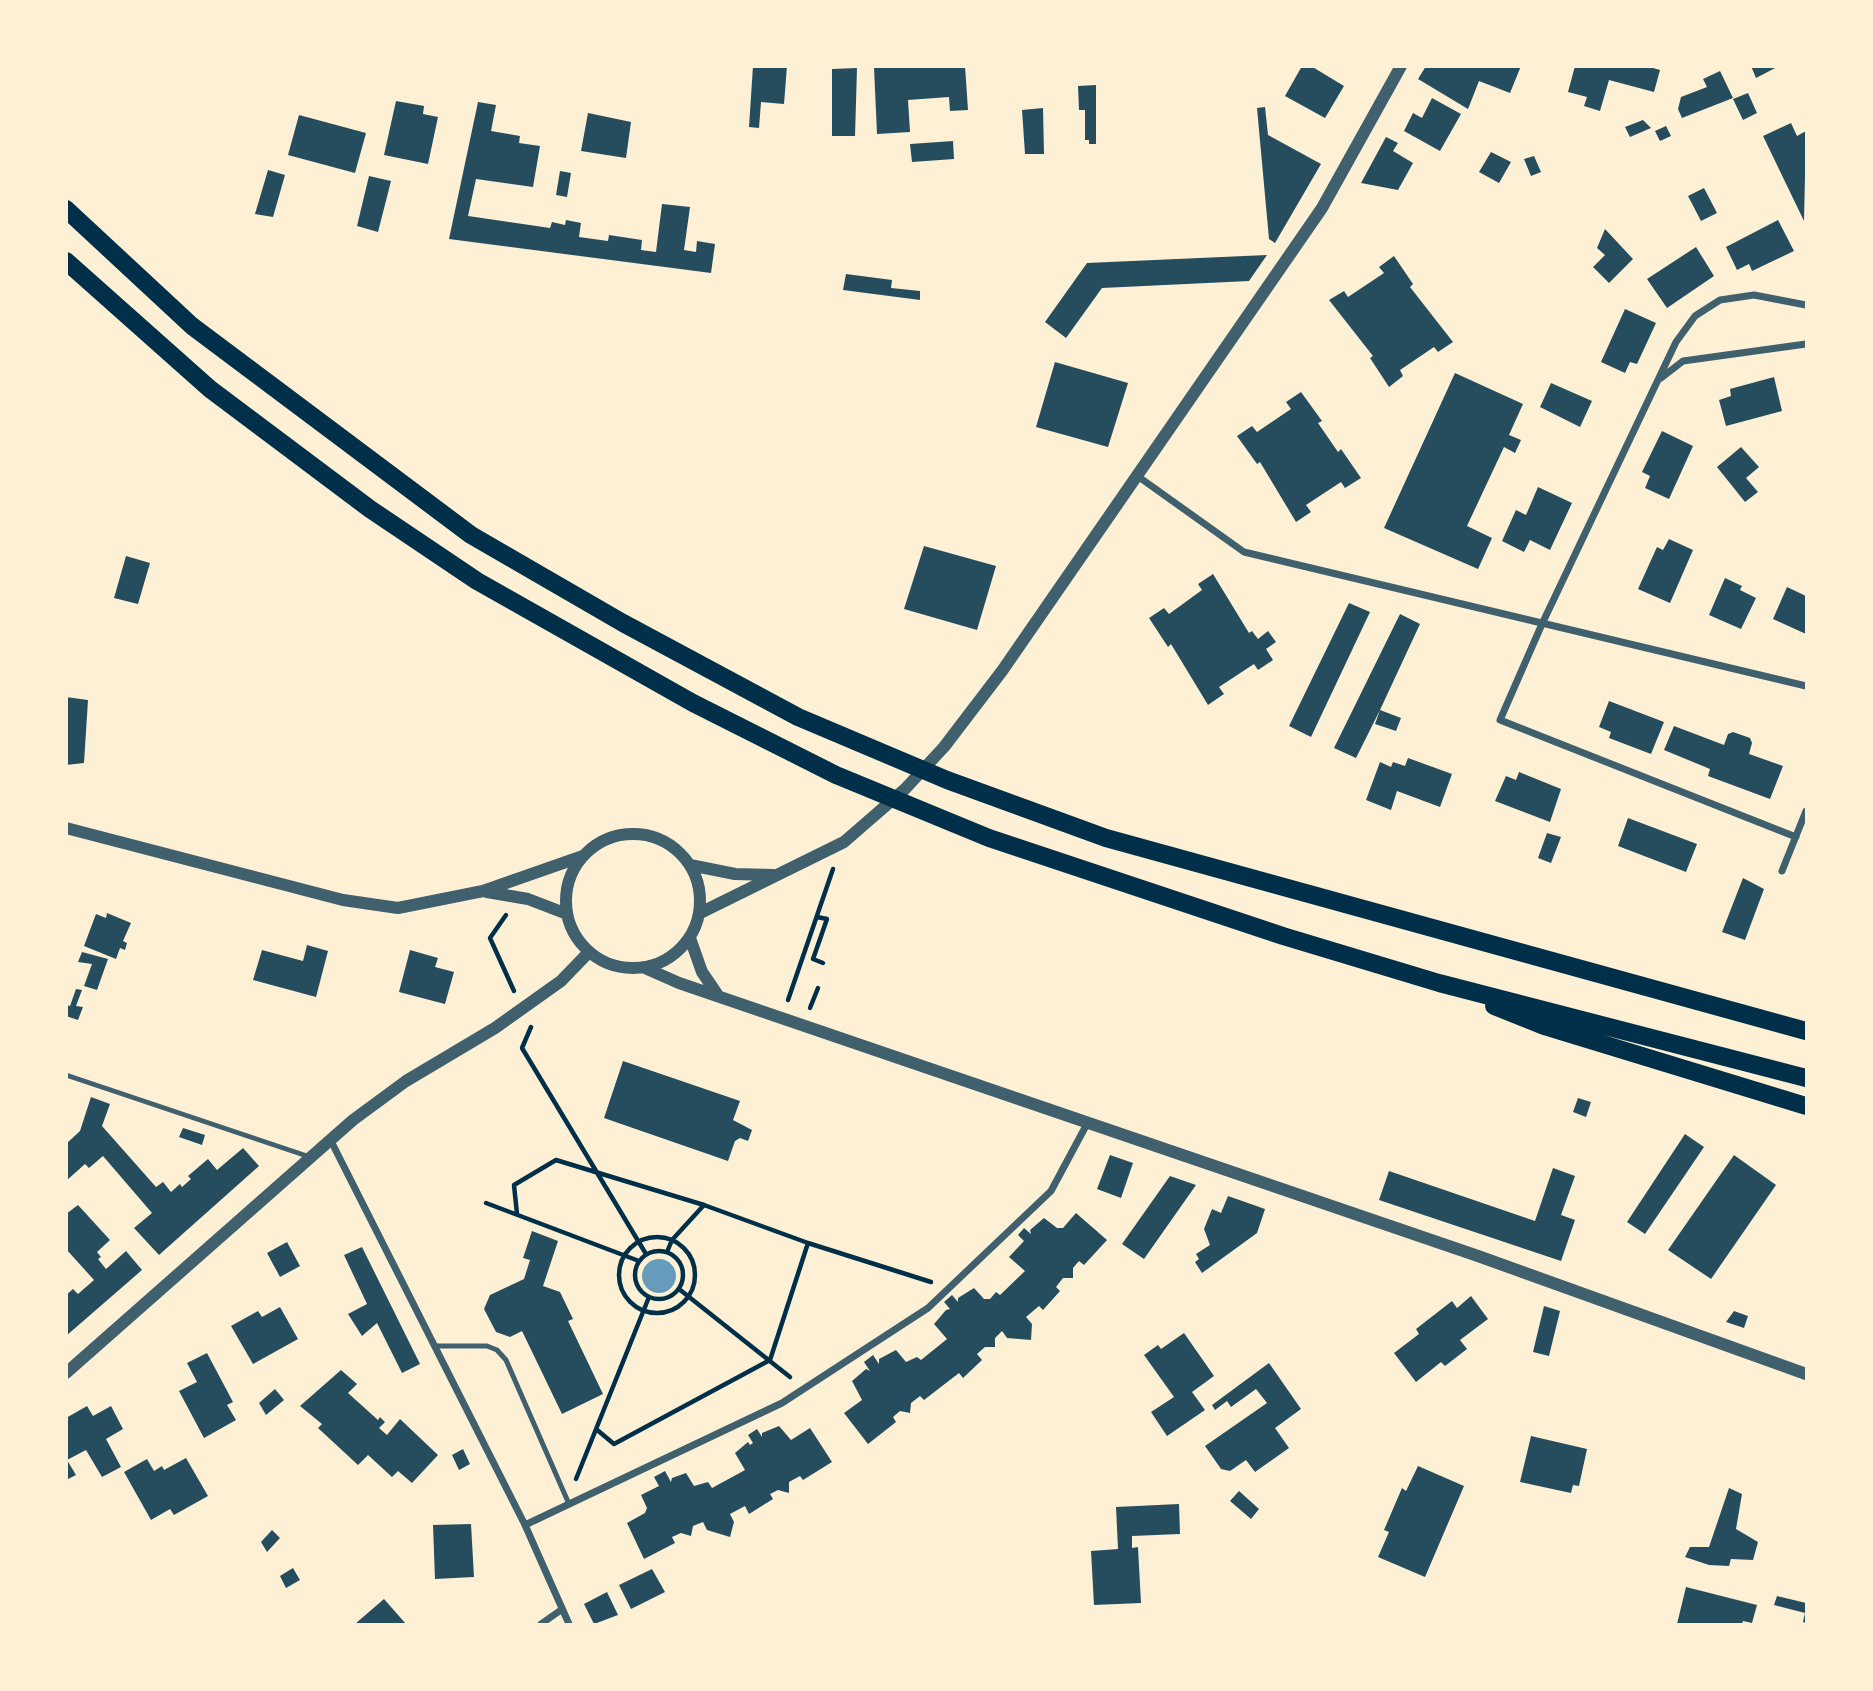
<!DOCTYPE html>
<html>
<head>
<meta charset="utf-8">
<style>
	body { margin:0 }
	#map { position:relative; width:1873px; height:1691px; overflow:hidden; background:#fdf0d5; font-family:Karla,sans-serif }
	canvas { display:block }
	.frame { position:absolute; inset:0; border:68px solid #fdf0d5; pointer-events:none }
</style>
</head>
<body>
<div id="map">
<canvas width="1873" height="1691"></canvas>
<div class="frame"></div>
</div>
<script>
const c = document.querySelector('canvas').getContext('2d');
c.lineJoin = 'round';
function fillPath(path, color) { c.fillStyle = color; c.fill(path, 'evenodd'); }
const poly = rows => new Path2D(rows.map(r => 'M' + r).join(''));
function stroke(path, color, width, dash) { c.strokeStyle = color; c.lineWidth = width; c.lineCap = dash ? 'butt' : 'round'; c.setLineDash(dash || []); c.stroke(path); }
fillPath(poly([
	'642 1276a17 17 0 1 1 34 0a17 17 0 1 1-34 0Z'
]), '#669bbc');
fillPath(poly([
	[753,66,787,66,784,104,761,102,759,128,749,127],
	[965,66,968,110,950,111,949,97,908,100,910,132,877,134,874,67],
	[1302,66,1311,66,1344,86,1325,118,1285,96],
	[1426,66,1521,66,1510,93,1479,81,1468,109,1418,79],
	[1575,66,1646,66,1660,70,1654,92,1609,80,1600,111,1584,106,1587,97,1568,92],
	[1751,66,1779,66,1756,78],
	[857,68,855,136,832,136,832,69],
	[1720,71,1733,98,1682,118,1678,109,1681,97,1707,87,1703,79],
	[1096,85,1096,144,1089,144,1089,140,1085,140,1085,110,1079,110,1078,86],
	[1748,93,1757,113,1743,120,1733,99],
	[1432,98,1461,114,1440,151,1404,131,1413,113,1422,118],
	[396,101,424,106,423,114,438,117,428,164,384,155],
	[478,102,496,105,491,131,520,136,519,143,540,146,533,187,476,179,468,216,550,228,552,222,565,225,566,220,581,223,579,237,608,241,609,235,642,240,641,250,656,252,662,204,690,207,684,250,696,252,697,241,715,244,711,273,449,239],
	[1265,107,1268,135,1321,164,1275,243,1269,239,1257,108],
	[1043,108,1044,154,1025,154,1022,110],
	[588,113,631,122,626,158,581,151],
	[299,115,366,133,355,173,288,155],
	[1643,120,1651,128,1630,137,1625,127],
	[1791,123,1797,136,1806,131,1804,221,1763,136],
	[1666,126,1671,136,1660,141,1655,131],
	[1386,137,1398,143,1393,151,1413,163,1398,190,1361,183],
	[953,141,954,159,912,162,910,144],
	[1491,152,1511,162,1499,183,1479,172],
	[1534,156,1541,172,1531,176,1524,159],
	[268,170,285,175,273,217,255,214],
	[560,171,571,173,567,197,556,195],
	[369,176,391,181,378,232,357,226],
	[1704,188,1717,213,1701,221,1688,196],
	[1778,220,1794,251,1752,271,1749,264,1737,270,1726,247],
	[1605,229,1633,259,1609,283,1593,267,1605,255,1597,248],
	[1696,247,1714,276,1667,308,1647,279],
	[1267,255,1249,281,1102,288,1066,338,1045,322,1087,263],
	[1394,256,1413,284,1410,287,1453,342,1438,352,1434,347,1400,370,1403,376,1389,387,1370,358,1373,356,1329,300,1344,291,1348,297,1384,273,1379,267],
	[846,274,892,280,891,288,920,291,920,300,843,290],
	[1625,309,1656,323,1637,364,1630,362,1625,373,1601,362],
	[1055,362,1128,383,1108,447,1036,427],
	[1455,373,1523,404,1509,435,1521,440,1515,453,1504,447,1467,526,1492,538,1478,569,1384,528],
	[1774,377,1782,411,1726,426,1719,400,1731,396,1730,389],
	[1551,383,1592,401,1580,427,1540,407],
	[1301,392,1322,421,1318,423,1338,452,1341,449,1361,478,1345,488,1341,482,1306,505,1311,512,1296,522,1260,462,1257,464,1237,436,1252,426,1257,432,1291,409,1286,402],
	[1662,431,1693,446,1669,499,1645,488,1650,476,1642,472],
	[1741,447,1759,467,1746,478,1758,492,1745,502,1717,467],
	[1538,487,1572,503,1550,550,1530,540,1524,552,1502,541,1516,510,1526,515],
	[1669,539,1693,550,1670,603,1638,589,1657,547,1663,550],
	[924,546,996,566,977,630,904,609],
	[126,556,150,563,138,604,114,598],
	[1213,574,1249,633,1252,631,1258,639,1268,631,1276,642,1266,649,1273,660,1258,670,1254,664,1219,687,1224,694,1208,705,1171,644,1168,647,1149,618,1164,608,1169,614,1202,590,1198,584],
	[1725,578,1742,586,1740,590,1756,598,1741,629,1709,615],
	[1787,587,1806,596,1806,634,1773,619],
	[1349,603,1370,612,1311,737,1289,726],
	[1400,614,1420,624,1380,710,1401,718,1396,731,1375,724,1380,710,1356,758,1334,748],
	[66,697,88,700,84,763,66,765],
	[1609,701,1664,722,1651,754,1609,738,1611,732,1599,727],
	[1674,726,1724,745,1728,734,1733,732,1750,738,1752,743,1749,754,1783,766,1770,799,1708,776,1710,769,1664,750],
	[1408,758,1452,774,1440,807,1397,791,1391,810,1366,800,1380,762,1391,767,1393,762,1405,766],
	[1519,772,1561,789,1550,822,1495,801,1506,776,1516,780],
	[1628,818,1697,844,1686,872,1618,846],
	[1547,833,1561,837,1551,863,1538,858],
	[1743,878,1764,889,1745,940,1722,932],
	[107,913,131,923,123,941,127,943,125,950,120,948,116,959,84,946,96,914,106,918],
	[307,945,328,951,316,997,253,980,262,950,303,961],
	[410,950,438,958,435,967,454,972,445,1004,399,992],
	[82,952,108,959,97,990,84,986,92,964,78,962],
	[76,989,82,990,76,1006,83,1007,78,1020,66,1016,66,1005,70,1006],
	[623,1061,740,1101,733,1120,752,1130,748,1141,740,1138,735,1141,728,1161,604,1118],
	[91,1097,110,1104,102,1126,156,1187,163,1182,171,1192,180,1184,182,1187,191,1179,188,1176,208,1159,217,1170,243,1148,259,1166,159,1255,134,1228,152,1213,103,1156,89,1168,85,1164,66,1181,66,1144,80,1131],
	[1578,1098,1591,1102,1586,1117,1573,1112],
	[183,1128,205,1135,202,1145,179,1137],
	[1685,1134,1704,1147,1645,1234,1627,1222],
	[1110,1155,1133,1163,1121,1198,1097,1189],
	[1734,1155,1776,1185,1711,1279,1668,1250],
	[1553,1168,1575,1176,1561,1215,1575,1220,1561,1261,1379,1200,1389,1171,1535,1221],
	[1170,1176,1196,1185,1144,1259,1122,1244],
	[1228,1196,1265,1209,1257,1233,1202,1273,1195,1262,1199,1259,1196,1254,1210,1245,1204,1229,1212,1209,1221,1213],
	[78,1205,110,1240,97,1252,101,1257,98,1259,106,1269,126,1251,142,1270,66,1336,66,1295,73,1289,78,1294,94,1280,66,1249,66,1214],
	[1076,1213,1107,1240,1084,1265,1079,1261,1073,1268,1073,1278,1063,1278,1056,1287,1060,1291,1043,1310,1039,1306,1026,1317,1032,1324,1031,1340,1007,1338,1002,1331,995,1338,995,1347,985,1347,977,1354,982,1360,963,1378,959,1373,924,1400,920,1396,911,1403,910,1413,900,1411,893,1417,896,1422,868,1444,844,1413,862,1400,852,1381,866,1369,870,1371,864,1362,873,1355,879,1364,879,1359,896,1350,906,1362,917,1357,921,1360,947,1339,934,1324,946,1310,950,1309,944,1302,952,1295,958,1302,958,1298,974,1288,984,1299,990,1299,996,1292,1000,1295,1025,1271,1009,1257,1024,1241,1018,1235,1024,1228,1031,1234,1030,1230,1044,1218,1057,1228,1063,1228],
	[532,1231,558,1241,543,1286,560,1292,573,1319,568,1321,603,1394,562,1414,522,1331,510,1337,496,1332,484,1309,490,1295,524,1279,530,1260,523,1258],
	[287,1242,300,1266,280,1277,267,1253],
	[362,1247,420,1364,402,1373,377,1323,362,1336,348,1314,367,1304,344,1255],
	[1471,1296,1488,1319,1460,1340,1467,1349,1445,1366,1441,1362,1416,1382,1394,1353,1419,1334,1416,1329,1452,1301,1457,1308],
	[1544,1306,1560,1311,1549,1356,1533,1352],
	[280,1307,298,1339,253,1364,231,1326,258,1311,262,1317],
	[1734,1311,1748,1316,1744,1328,1726,1322],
	[1184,1333,1214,1376,1192,1392,1205,1410,1167,1436,1151,1412,1174,1397,1144,1355,1158,1345,1161,1349],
	[207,1353,233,1402,227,1405,236,1420,204,1438,179,1391,197,1382,187,1363],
	[1269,1363,1301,1409,1275,1428,1289,1448,1255,1472,1246,1460,1230,1471,1221,1469,1205,1446,1267,1403,1256,1389,1231,1407,1227,1401,1215,1410,1212,1405],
	[341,1370,357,1384,348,1393,378,1420,380,1417,385,1422,379,1428,387,1435,400,1419,438,1455,412,1483,398,1471,392,1477,368,1455,358,1465,318,1428,322,1424,300,1406],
	[275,1389,284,1400,266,1415,259,1403],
	[87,1406,93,1416,111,1406,123,1429,106,1439,121,1467,102,1477,86,1450,67,1460,76,1475,66,1480,66,1418],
	[779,1426,791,1440,810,1428,832,1462,803,1480,800,1476,789,1482,789,1493,778,1490,770,1494,773,1499,749,1514,745,1506,730,1514,734,1522,730,1537,707,1530,703,1522,693,1526,691,1536,681,1533,672,1537,675,1543,644,1559,627,1523,645,1513,647,1508,641,1495,659,1486,654,1477,665,1471,671,1482,672,1478,686,1473,694,1486,708,1482,712,1488,745,1470,735,1453,748,1442,750,1445,753,1443,748,1435,757,1429,762,1437,762,1433],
	[1531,1436,1587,1449,1579,1486,1573,1485,1571,1493,1520,1482],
	[463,1449,470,1464,459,1470,452,1455],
	[186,1458,208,1496,174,1515,170,1509,151,1520,124,1472,147,1459,154,1471,162,1466,164,1470],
	[1418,1466,1464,1486,1425,1577,1378,1557,1389,1532,1384,1530,1402,1488,1406,1491],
	[1729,1488,1742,1494,1736,1529,1758,1542,1753,1560,1731,1559,1729,1566,1709,1565,1685,1557,1690,1547,1709,1547],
	[1239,1491,1259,1509,1251,1519,1230,1501],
	[1179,1504,1180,1534,1132,1536,1132,1548,1138,1547,1141,1603,1094,1605,1091,1551,1118,1549,1116,1507],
	[471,1524,474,1577,435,1579,433,1525],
	[272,1530,280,1538,267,1552,261,1542],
	[293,1568,300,1580,286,1588,280,1576],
	[652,1569,665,1592,631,1609,619,1585],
	[1686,1587,1757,1605,1752,1623,1743,1621,1742,1624,1677,1624],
	[607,1592,618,1615,594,1624,584,1604],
	[1777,1596,1806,1603,1806,1623,1803,1622,1805,1613,1774,1605],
	[384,1599,406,1624,355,1624]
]), '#264d5e');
stroke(poly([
	[506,915,490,938,514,991],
	[817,917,827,919,813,959,823,963],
	[788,1000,833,869],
	[810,1008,818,988],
	[531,1027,522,1048,646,1254],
	[486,1203,639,1261],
	[517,1214,514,1185,556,1160,704,1205,808,1243,770,1360,614,1444,596,1429],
	'619 1275a38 38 0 1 1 76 0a38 38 0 1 1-76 0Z',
	[808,1243,931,1282],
	'635 1275a24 24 0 1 1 48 0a24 24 0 1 1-48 0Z',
	[667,1252,672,1240,704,1205],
	[679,1289,790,1377],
	[576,1479,649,1297]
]), '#003049', 4.5);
stroke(poly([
	[66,1075,310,1157],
	[435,1346,487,1346,497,1350,506,1360,569,1504]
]), '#3f606c', 5);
stroke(poly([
	[1661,378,1683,361,1806,344],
	[1136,475,1244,552,1806,686],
	[1796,837,1500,720,1542,624,1676,342,1695,316,1720,300,1754,295,1806,305],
	[1782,871,1806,811],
	[331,1141,525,1525,569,1624],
	[525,1525,782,1403,928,1308,1051,1191,1088,1122],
	[541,1624,561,1610]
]), '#3f606c', 7);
stroke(poly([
	[66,828,343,900,398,908,483,891,583,856],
	'566 901a67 67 0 1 1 134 0a67 67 0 1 1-134 0Z',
	[690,865,735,874,773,875],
	[487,892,528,899,567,914],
	[700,913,844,842,905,789,944,747,1002,671,1322,208,1401,66],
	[690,938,702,972,717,994],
	[645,968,679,983,1478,1256,1806,1374],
	[66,1373,353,1120,406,1081,495,1028,561,981,589,952]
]), '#3f606c', 12);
stroke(poly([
	[66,209,192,326,471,535,623,623,798,717,947,780,1106,838,1806,1031],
	[66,261,210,389,370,509,477,581,693,703,836,775,989,838,1283,936,1439,983,1806,1078],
	[1494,1006,1544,1026,1806,1106]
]), '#003049', 18);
</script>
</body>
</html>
